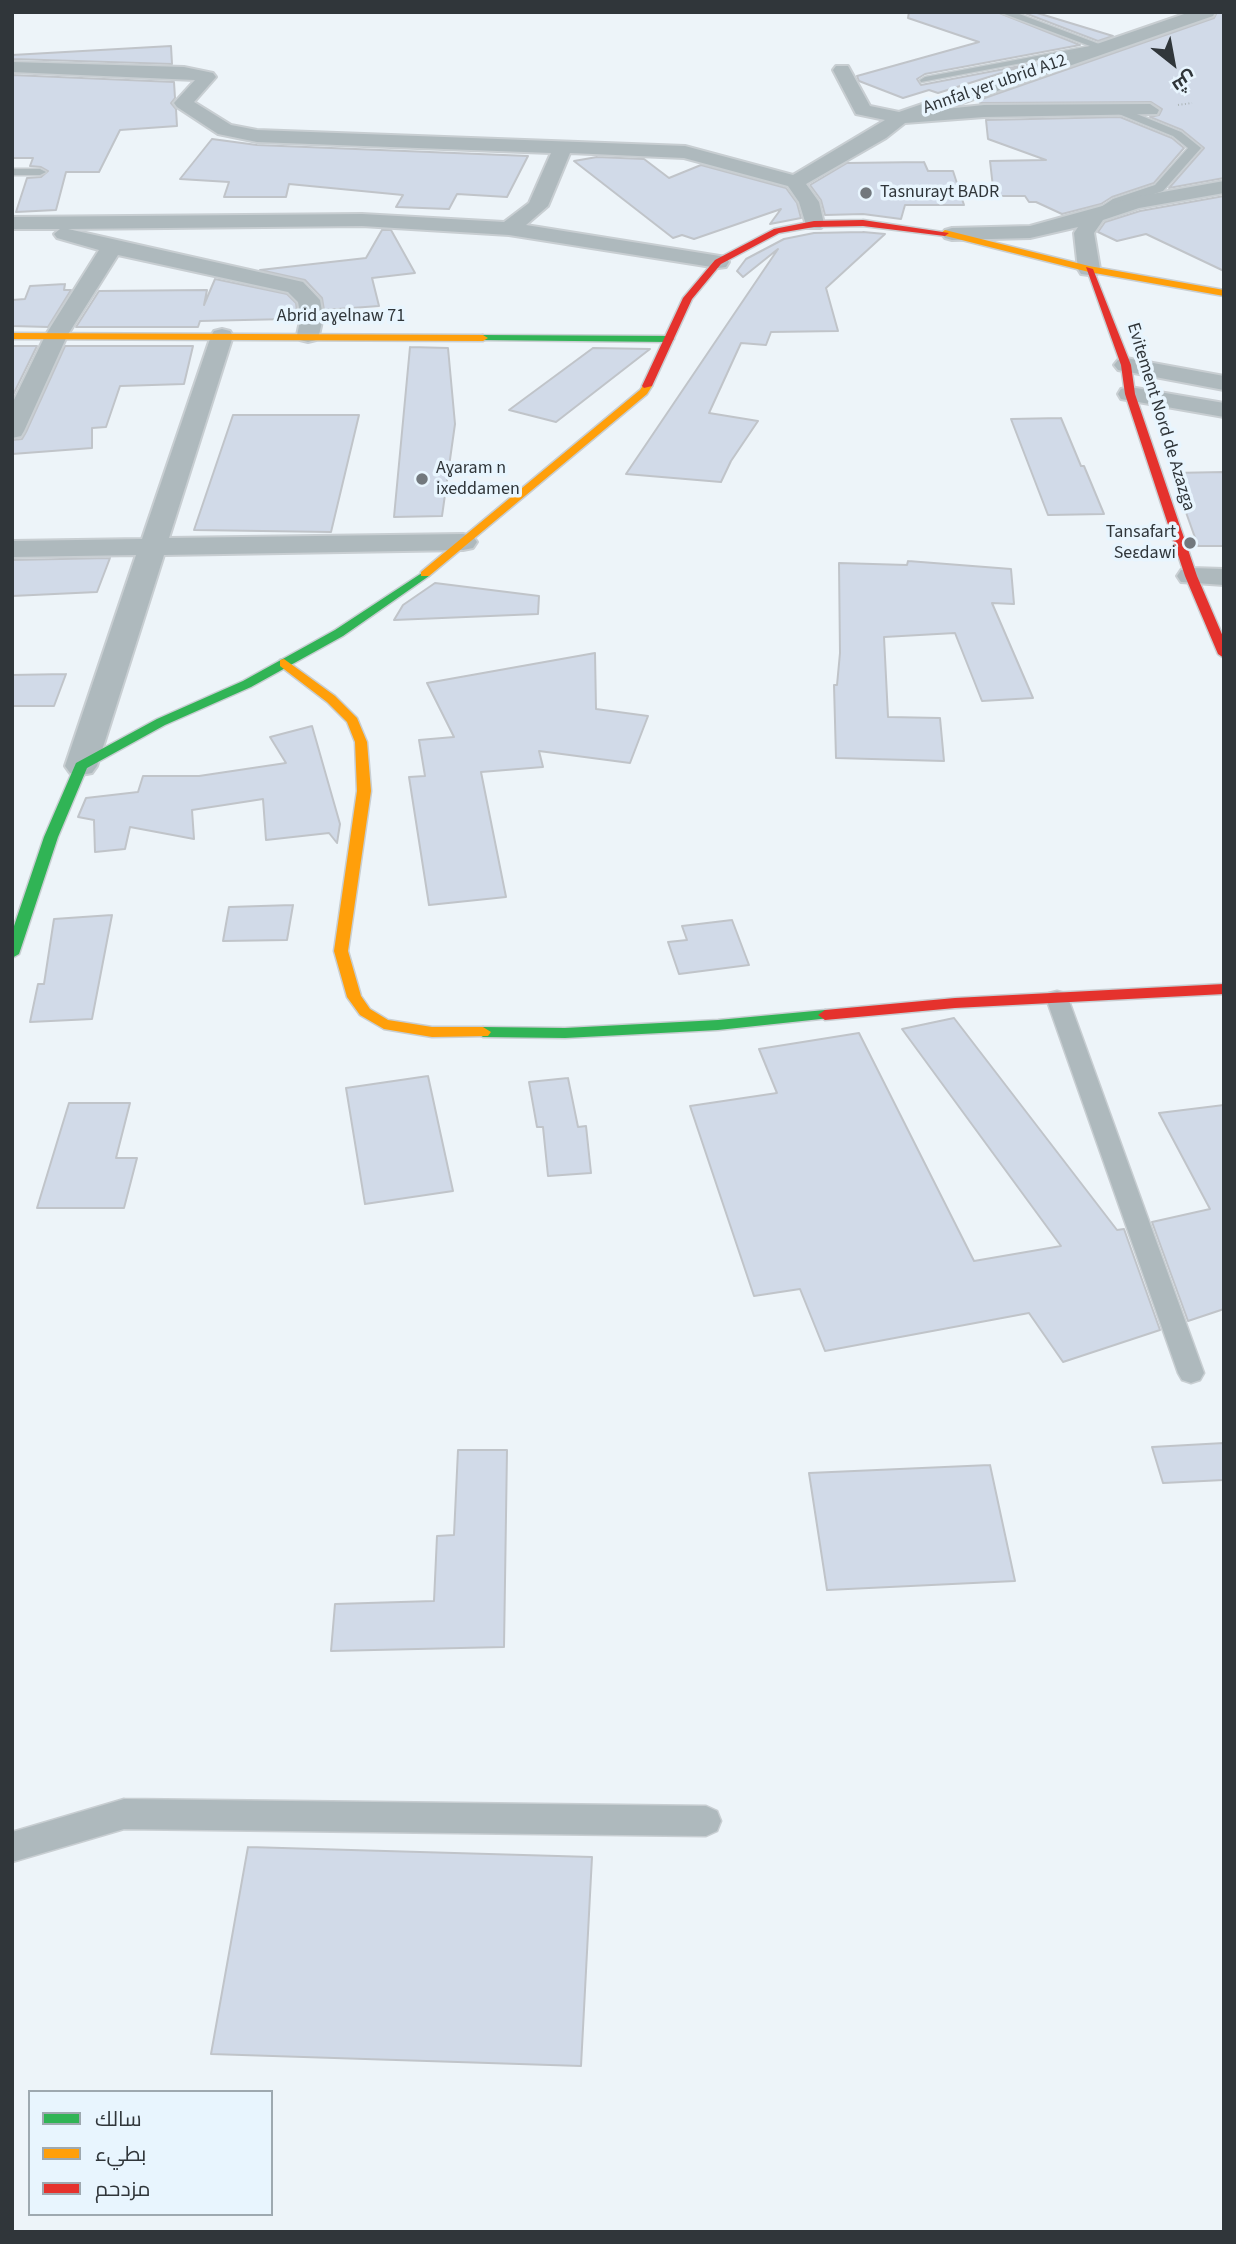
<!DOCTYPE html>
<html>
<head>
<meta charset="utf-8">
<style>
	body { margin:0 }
	#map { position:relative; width:1236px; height:2244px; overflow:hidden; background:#edf4f9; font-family:"Source Sans 3",Cairo,sans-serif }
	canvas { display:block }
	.frame { position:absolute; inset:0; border:14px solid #30363a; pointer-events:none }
	.legend { position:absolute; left:28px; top:2090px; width:245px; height:126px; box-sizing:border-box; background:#e8f5fe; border:2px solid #9ea9b0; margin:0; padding:9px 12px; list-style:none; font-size:21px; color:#30363a }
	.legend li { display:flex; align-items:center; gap:14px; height:35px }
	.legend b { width:35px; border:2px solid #9ea9b0 }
	.north { position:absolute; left:1138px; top:28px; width:70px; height:70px; -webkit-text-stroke:5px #e8f5fe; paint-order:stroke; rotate:149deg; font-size:19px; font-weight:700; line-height:28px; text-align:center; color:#30363a }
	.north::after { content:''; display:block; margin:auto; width:24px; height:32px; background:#30363a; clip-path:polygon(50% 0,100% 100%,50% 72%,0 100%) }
</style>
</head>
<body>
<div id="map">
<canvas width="1236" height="2244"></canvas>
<div class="frame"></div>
<ul class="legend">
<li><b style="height:9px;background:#30b455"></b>سالك</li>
<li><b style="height:9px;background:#ff9f0a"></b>بطيء</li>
<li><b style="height:9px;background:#e5322d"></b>مزدحم</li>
</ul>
<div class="north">ش</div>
</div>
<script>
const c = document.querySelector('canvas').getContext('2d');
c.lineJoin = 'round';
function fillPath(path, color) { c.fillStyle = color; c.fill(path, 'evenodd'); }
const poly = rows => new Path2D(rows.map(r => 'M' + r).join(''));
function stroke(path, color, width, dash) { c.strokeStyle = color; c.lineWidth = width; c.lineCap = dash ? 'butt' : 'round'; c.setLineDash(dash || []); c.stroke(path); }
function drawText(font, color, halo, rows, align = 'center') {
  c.font = font + ' "Source Sans 3",sans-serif'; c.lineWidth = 7; c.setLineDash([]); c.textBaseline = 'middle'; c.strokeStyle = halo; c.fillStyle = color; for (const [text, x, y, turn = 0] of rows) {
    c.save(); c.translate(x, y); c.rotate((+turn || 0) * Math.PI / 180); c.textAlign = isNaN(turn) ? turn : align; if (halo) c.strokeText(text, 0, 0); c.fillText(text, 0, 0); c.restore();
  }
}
const building = poly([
	[909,12,997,12,1080,45,925,74,917,79,921,85,1030,64,938,93,929,90,903,98,859,81,857,76,979,42,908,18,909,12],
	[1022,12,1034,12,1113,36,1098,41,1022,12],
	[1217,12,1224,12,1224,178,1169,188,1204,148,1182,130,1150,117,1159,115,1162,109,1151,102,980,103,979,100,1214,18,1217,12],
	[171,46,172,64,12,59,12,55,171,46],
	[12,75,174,82,175,98,171,103,176,109,177,126,120,130,99,172,66,172,56,210,16,212,27,178,41,177,48,171,41,167,30,166,33,158,12,158,12,75],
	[1120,117,1172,138,1184,148,1154,183,1112,197,1101,204,1062,214,1036,202,1029,202,1025,196,994,196,990,161,1046,160,988,139,986,120,1120,117],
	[212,139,257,145,528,156,507,197,457,194,449,209,396,207,403,195,289,184,286,197,224,197,229,182,180,179,212,139],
	[597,157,644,159,669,178,701,165,786,188,797,203,801,218,770,224,781,209,694,239,682,235,673,238,574,161,597,157],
	[924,162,928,171,953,171,964,205,905,205,901,219,863,214,825,215,821,200,810,185,847,163,924,162],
	[1224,196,1224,271,1146,234,1117,241,1098,232,1105,222,1140,211,1224,196],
	[382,230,391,230,415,273,372,278,379,306,324,310,322,298,305,280,260,270,366,258,382,230],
	[863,232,885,234,826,288,838,331,771,332,766,345,741,343,709,413,758,421,731,461,721,482,626,474,778,249,743,277,737,271,746,259,784,239,814,233,863,232],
	[215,279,287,294,296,303,297,312,289,313,288,319,200,321,198,327,76,327,99,291,207,290,204,305,215,279],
	[65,284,64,290,71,290,48,327,12,326,12,300,25,299,30,286,65,284],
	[12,346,37,346,12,397,12,346],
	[65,346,193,346,184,384,120,386,106,427,92,428,92,448,12,454,12,440,22,439,26,432,65,346],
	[410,347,448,348,455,424,442,516,394,517,410,347],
	[593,348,650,349,556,422,509,410,593,348],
	[233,415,359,415,331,532,194,530,233,415],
	[1061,418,1081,466,1084,466,1104,514,1048,515,1011,419,1061,418],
	[1224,472,1224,546,1198,546,1172,473,1224,472],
	[110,558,97,592,12,596,12,560,110,558],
	[908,561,1011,569,1014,604,992,603,1033,698,982,701,955,633,884,637,888,717,940,718,944,761,836,758,834,685,837,685,840,653,839,563,907,565,908,561],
	[435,583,539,596,538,614,394,620,403,605,435,583],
	[595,653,596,709,648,716,630,763,539,751,543,767,481,772,506,897,429,905,409,777,425,776,419,740,454,737,427,683,595,653],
	[66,674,54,706,12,706,12,675,66,674],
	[312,726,340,824,337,843,329,833,266,840,263,799,192,810,194,839,130,827,125,849,95,852,94,820,78,817,86,798,138,792,143,776,199,776,286,763,270,737,312,726],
	[293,905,287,940,223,941,229,907,293,905],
	[112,915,92,1019,30,1022,38,984,44,984,54,919,112,915],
	[732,920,749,965,679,974,668,942,687,940,682,926,732,920],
	[954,1018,1117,1230,1124,1229,1160,1330,1063,1362,1029,1313,825,1351,800,1289,754,1296,690,1106,777,1093,759,1049,859,1033,974,1261,1061,1246,902,1029,954,1018],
	[428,1076,453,1191,365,1204,346,1088,428,1076],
	[568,1078,578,1127,586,1126,591,1173,548,1176,543,1127,537,1127,529,1082,568,1078],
	[69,1103,130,1103,116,1158,137,1158,124,1208,37,1208,69,1103],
	[1224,1105,1224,1309,1188,1321,1152,1222,1210,1209,1159,1113,1224,1105],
	[1224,1443,1224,1480,1163,1483,1152,1447,1224,1443],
	[458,1450,507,1450,504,1647,331,1651,335,1604,434,1601,437,1536,454,1535,458,1450],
	[990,1465,1015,1581,827,1590,809,1473,990,1465],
	[248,1847,592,1857,581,2066,211,2054,248,1847]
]);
fillPath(building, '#d1dae8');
stroke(building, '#c0c4c9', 2);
const lane = poly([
	[999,12,1014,12,1107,47,921,82,920,80,925,77,1090,46,999,12],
	[1114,108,1122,108,1181,132,1201,148,1163,191,1121,205,1096,220,1092,219,1092,213,1113,199,1155,185,1188,148,1173,136,1114,112,1114,108],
	[12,169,40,169,46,172,40,175,12,175,12,169],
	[1057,991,1065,993,1068,998,1204,1373,1200,1380,1191,1383,1182,1380,1178,1373,1046,998,1049,993,1057,991],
	[124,1799,706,1806,717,1811,721,1821,717,1831,706,1836,124,1829,12,1862,12,1832,124,1799]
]);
const street = poly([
	[1190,12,1215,12,1213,16,945,109,984,105,1150,104,1159,110,1157,114,984,117,905,123,886,138,806,184,819,202,824,224,821,228,807,228,799,202,788,186,684,158,570,153,548,206,526,225,726,257,729,262,726,267,718,268,509,235,362,226,68,229,303,282,320,300,323,317,319,335,316,340,308,342,300,340,297,335,301,317,298,302,288,292,118,255,67,336,24,431,21,436,12,438,12,404,45,336,99,250,57,238,54,234,60,229,12,229,12,217,362,214,504,222,529,203,551,153,257,142,218,134,177,107,174,103,195,80,12,72,12,62,184,67,213,73,216,77,194,102,231,125,257,130,685,146,793,175,885,120,856,114,833,70,836,66,848,66,870,106,899,112,1190,12],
	[1224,181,1224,193,1139,208,1103,220,1094,233,1100,269,1097,274,1089,275,1081,274,1078,269,1074,233,1078,227,1030,238,952,240,945,238,942,234,945,230,952,228,1030,226,1135,197,1224,181],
	[222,329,230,331,233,336,169,538,463,534,473,536,477,542,473,548,463,550,164,555,97,766,92,773,81,775,70,773,65,766,136,555,12,557,12,541,142,539,211,336,214,331,222,329],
	[1126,358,1224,376,1224,390,1118,370,1114,365,1118,360,1126,358],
	[1130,387,1224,403,1224,417,1121,399,1118,394,1121,389,1130,387],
	[1191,568,1224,569,1224,585,1181,582,1177,576,1181,570,1191,568]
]);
const fast = poly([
	[483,335,669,336,674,339,669,342,480,340,480,336,483,335],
	[425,571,429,572,429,576,343,636,251,687,165,725,87,768,58,837,19,954,12,958,12,932,44,837,76,763,157,719,243,681,335,630,425,571],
	[825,1010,830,1012,832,1015,830,1018,718,1030,565,1038,483,1037,475,1032,483,1027,565,1028,718,1020,825,1010]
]);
const slow = poly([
	[945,230,1089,266,1224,290,1224,296,1089,272,942,235,941,233,945,230],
	[12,333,483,335,488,338,483,341,12,339,12,333],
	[644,384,652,386,647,394,429,576,421,576,421,572,640,390,644,384],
	[284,659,335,696,357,718,367,742,371,791,348,951,361,996,370,1009,388,1020,432,1027,483,1027,491,1032,488,1036,432,1037,384,1029,360,1015,347,997,334,951,357,791,355,742,347,722,327,702,280,666,280,660,284,659]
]);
const jam = poly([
	[863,220,949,233,945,236,863,226,814,227,779,233,721,264,692,299,652,386,644,388,642,386,683,298,715,260,774,229,814,221,863,220],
	[1086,267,1093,269,1131,365,1135,394,1197,576,1224,639,1224,658,1218,654,1185,576,1125,394,1121,365,1086,267],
	[1224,984,1224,994,955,1008,825,1020,818,1015,825,1010,955,998,1224,984]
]);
stroke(lane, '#c8ced2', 3);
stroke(street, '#c8ced2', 4);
stroke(fast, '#c8ced2', 3);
stroke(slow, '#c8ced2', 3);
stroke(jam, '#c8ced2', 3);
stroke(poly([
	[1178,105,1192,103]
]), '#acb5b8', 2, [1, 2.5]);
fillPath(lane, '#aeb9bd');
fillPath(street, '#aeb9bd');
fillPath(fast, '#30b455');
fillPath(slow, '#ff9f0a');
fillPath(jam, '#e5322d');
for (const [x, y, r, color] of [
	[866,193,7,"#72787d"],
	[422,479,7,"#72787d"],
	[1190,543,7,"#72787d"]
]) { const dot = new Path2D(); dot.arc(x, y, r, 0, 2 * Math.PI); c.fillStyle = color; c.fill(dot); stroke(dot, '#e8f5fe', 2.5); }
drawText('18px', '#30363a', '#e8f5fe', [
	["Annfal ɣer ubrid A12",995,85,-19],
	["Abrid aɣelnaw 71",341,317],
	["Evitement Nord de Azazga",1160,417,73]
]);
drawText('18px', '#30363a', '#e8f5fe', [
	["Tasnurayt BADR",880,193],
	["Aɣaram n",436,469],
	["ixeddamen",436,490],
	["Tansafart",1176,533,"right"],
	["Seɛdawi",1176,554,"right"]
], 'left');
</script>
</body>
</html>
